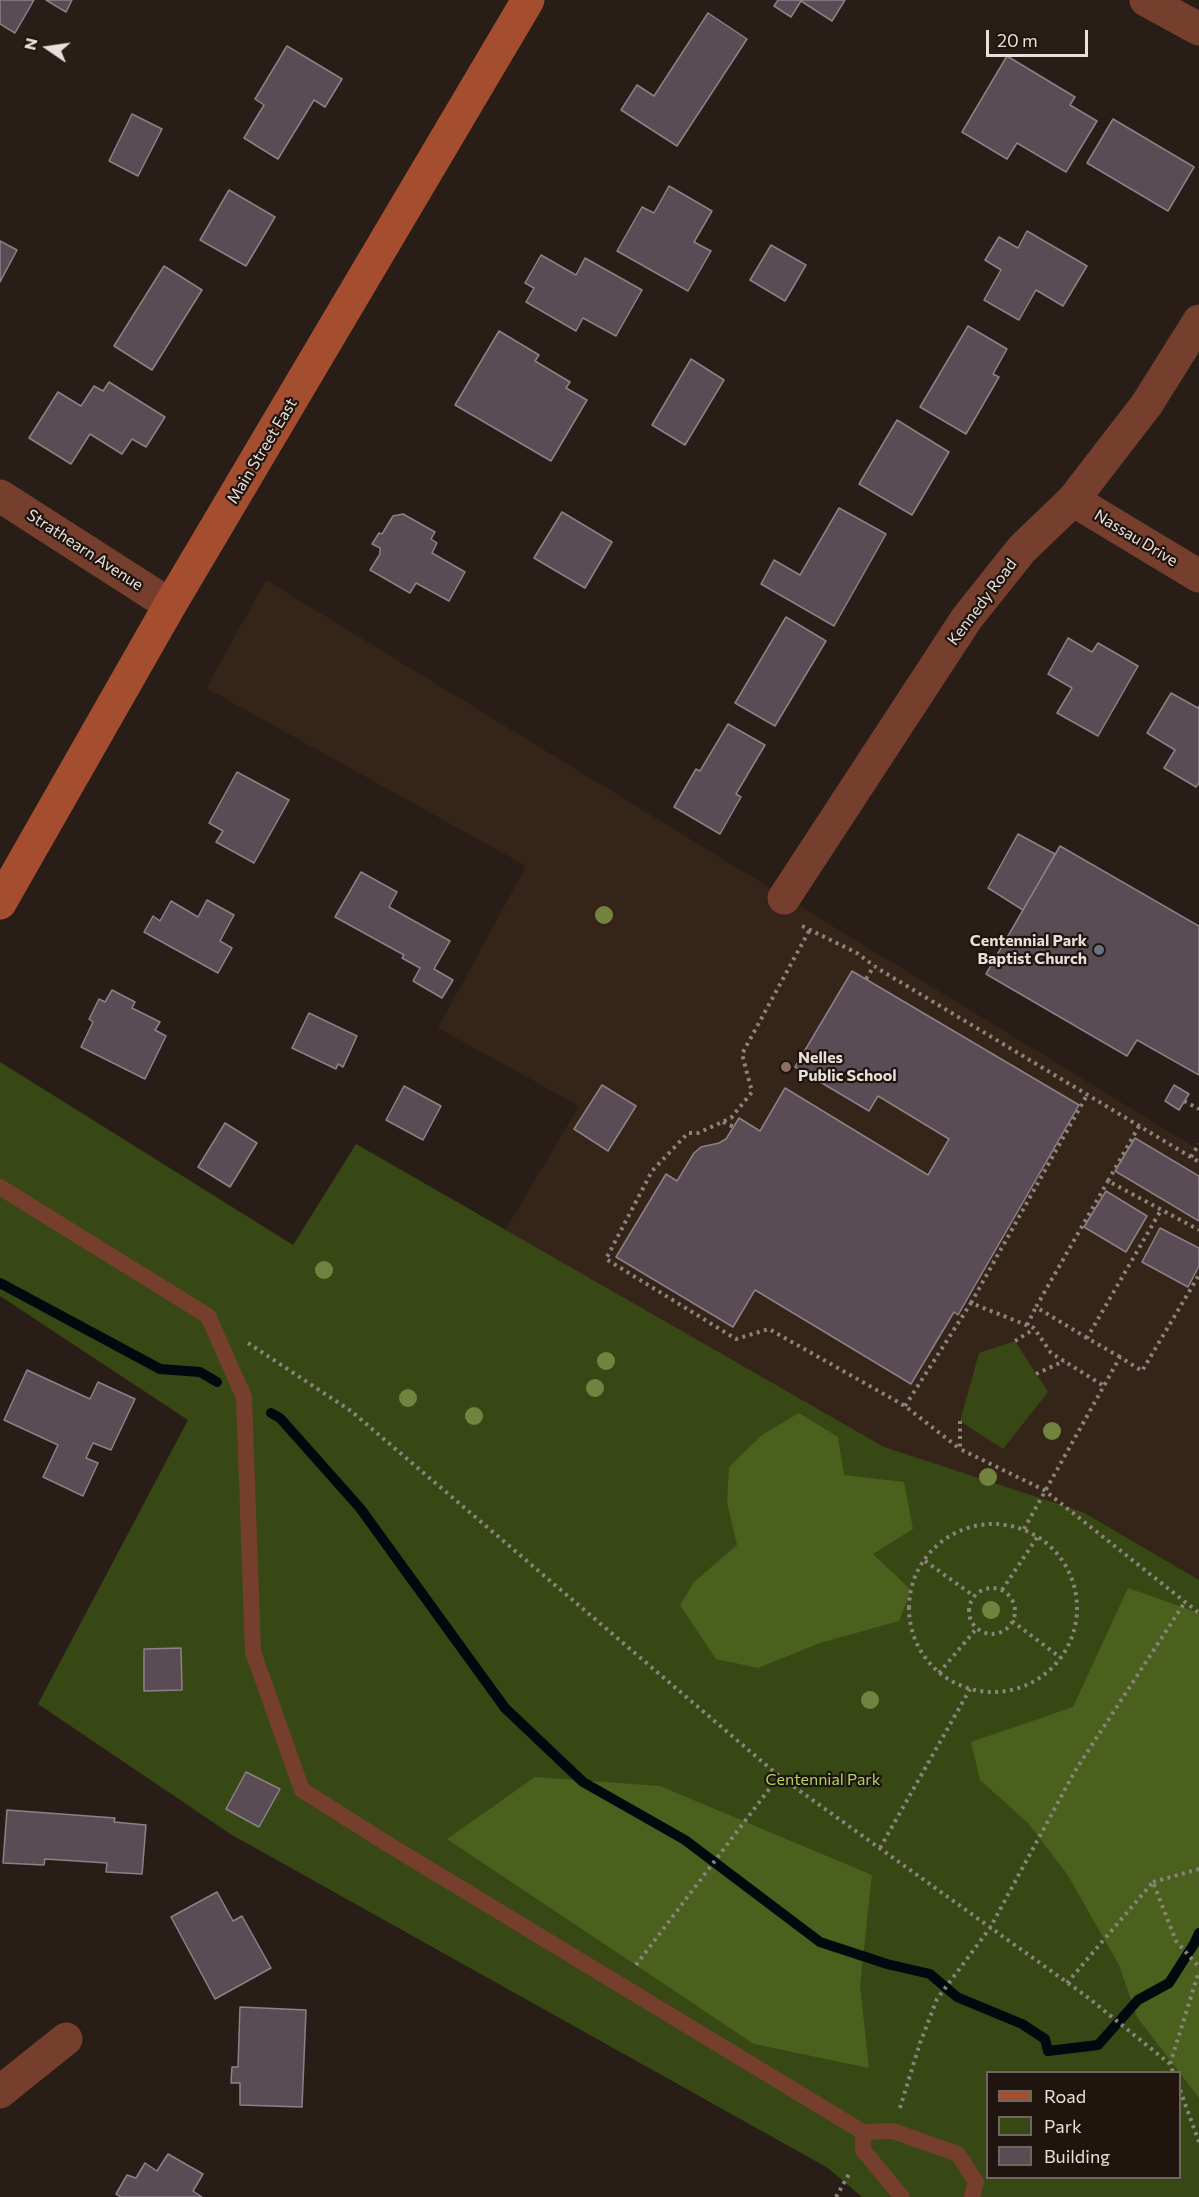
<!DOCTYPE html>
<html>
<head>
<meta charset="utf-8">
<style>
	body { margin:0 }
	#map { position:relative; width:1199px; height:2197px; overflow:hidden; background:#291e17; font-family:Commissioner,sans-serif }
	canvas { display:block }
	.legend { position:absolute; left:986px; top:2071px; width:195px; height:108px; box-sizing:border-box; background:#20150e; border:2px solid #706660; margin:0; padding:8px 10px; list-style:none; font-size:18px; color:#e8e0db }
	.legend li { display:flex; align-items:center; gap:12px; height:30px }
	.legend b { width:30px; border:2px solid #706660 }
	.north { position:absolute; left:18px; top:18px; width:60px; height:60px; -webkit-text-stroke:4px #20150e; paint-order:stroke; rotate:283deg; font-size:16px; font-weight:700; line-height:24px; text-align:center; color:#e8e0db }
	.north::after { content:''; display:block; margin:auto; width:21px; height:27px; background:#e8e0db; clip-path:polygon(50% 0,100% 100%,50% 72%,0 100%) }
	.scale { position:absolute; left:986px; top:30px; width:102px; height:27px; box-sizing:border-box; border:3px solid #e8e0db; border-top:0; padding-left:8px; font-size:18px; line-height:21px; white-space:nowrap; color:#e8e0db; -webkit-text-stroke:4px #20150e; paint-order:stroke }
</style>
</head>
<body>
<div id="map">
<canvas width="1199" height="2197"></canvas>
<ul class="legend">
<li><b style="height:8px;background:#a54e2f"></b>Road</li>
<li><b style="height:16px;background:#374815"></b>Park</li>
<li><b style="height:16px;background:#594c54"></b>Building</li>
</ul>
<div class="north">N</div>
<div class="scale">20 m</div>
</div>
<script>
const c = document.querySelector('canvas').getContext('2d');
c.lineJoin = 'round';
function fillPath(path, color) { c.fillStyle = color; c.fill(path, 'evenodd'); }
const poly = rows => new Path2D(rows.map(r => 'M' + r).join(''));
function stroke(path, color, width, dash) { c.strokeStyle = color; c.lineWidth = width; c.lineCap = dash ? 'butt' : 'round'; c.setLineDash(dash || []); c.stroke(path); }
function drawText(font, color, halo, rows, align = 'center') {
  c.font = font + ' Commissioner,sans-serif'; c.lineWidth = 4.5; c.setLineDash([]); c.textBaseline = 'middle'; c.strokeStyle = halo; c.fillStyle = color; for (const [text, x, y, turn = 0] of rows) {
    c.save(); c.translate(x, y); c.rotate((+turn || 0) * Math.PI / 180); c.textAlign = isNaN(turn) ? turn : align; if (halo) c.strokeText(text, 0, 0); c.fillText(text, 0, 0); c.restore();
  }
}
fillPath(poly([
	[266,580,1199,1150,1199,1580,1083,1512,884,1448,505,1230,579,1106,438,1028,526,866,206,688]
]), '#352418');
fillPath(poly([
	[0,1062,293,1245,356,1144,884,1447,1083,1512,1199,1580,1199,2197,862,2197,828,2168,232,1835,38,1704,188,1420,0,1296],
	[988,2072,1180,2072,1180,2178,988,2178],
	[1015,1341,1048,1392,1003,1449,960,1421,979,1353]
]), '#374815');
fillPath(poly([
	[799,1413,838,1437,844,1475,904,1482,913,1529,873,1554,911,1590,899,1621,820,1643,758,1668,716,1659,680,1605,694,1582,737,1545,727,1502,729,1467,762,1435],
	[1128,1588,1199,1613,1199,2098,1137,2017,1119,1965,1067,1874,1028,1823,980,1780,971,1742,1073,1707],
	[535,1777,660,1786,872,1875,860,1985,869,2068,754,2044,447,1839]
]), '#4a601c');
stroke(poly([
	[0,1283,160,1369,200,1372,217,1382],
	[271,1413,280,1418,360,1508,505,1708,583,1782,685,1840,820,1942,887,1964,930,1974,957,1997,1022,2024,1045,2039,1048,2051,1098,2045,1138,2000,1169,1983,1194,1944,1199,1933]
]), '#00090d', 10);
const building = poly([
	[0,0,34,0,15,33,0,24,0,0],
	[46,0,72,0,66,12,46,0],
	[778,0,845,0,832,21,801,1,791,17,774,6,778,0],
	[708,13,747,39,677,146,621,110,637,85,654,96,708,13],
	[287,46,342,79,325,107,314,100,278,159,244,138,264,105,255,99,287,46],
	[1007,56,1075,97,1070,105,1097,121,1066,172,1017,143,1007,159,962,132,1007,56],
	[132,114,162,129,138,176,109,161,132,114],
	[1113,119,1194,167,1168,211,1087,163,1113,119],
	[669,186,712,211,694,242,711,251,688,291,617,251,642,207,654,213,669,186],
	[229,190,275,217,246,266,200,240,229,190],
	[1027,231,1087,266,1063,306,1036,290,1019,320,984,300,1001,270,985,260,999,237,1018,248,1027,231],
	[0,241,17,250,0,282,0,241],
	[771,245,806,265,785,301,750,280,771,245],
	[541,255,576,275,585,258,642,290,616,336,583,318,576,331,526,302,534,288,525,283,541,255],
	[164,266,202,290,152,370,114,346,164,266],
	[968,326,1007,349,993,374,999,377,966,434,920,407,968,326],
	[499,331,539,355,535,361,570,382,566,388,587,400,551,461,455,405,499,331],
	[691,359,724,380,685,445,652,425,691,359],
	[109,382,165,417,146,447,132,439,122,454,90,434,71,464,29,438,58,392,81,406,94,386,103,391,109,382],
	[897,420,949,452,912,515,859,484,897,420],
	[839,508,886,534,834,626,761,584,774,560,800,575,839,508],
	[562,512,612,542,585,588,534,558,562,512],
	[403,514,435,532,431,539,437,543,432,553,465,572,449,601,416,583,410,593,370,570,380,554,380,548,372,544,379,533,382,534,393,516,403,514],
	[786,617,826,641,775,726,735,703,786,617],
	[1068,638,1092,652,1098,643,1138,666,1098,736,1057,713,1072,688,1048,674,1068,638],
	[1171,693,1198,708,1199,706,1199,783,1196,787,1164,768,1175,750,1147,733,1171,693],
	[728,724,765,745,736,794,741,797,720,834,674,807,696,769,700,771,728,724],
	[237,772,289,800,254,863,216,842,223,831,209,823,237,772],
	[1018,834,1055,854,1023,910,988,888,1018,834],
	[1060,846,1199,926,1199,1075,1137,1040,1127,1056,986,974,1060,846],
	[361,872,397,892,389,907,450,941,434,969,453,980,442,998,413,981,420,968,402,958,404,955,335,917,361,872],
	[207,900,234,915,220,941,232,948,218,973,144,932,153,916,160,921,171,901,198,917,207,900],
	[852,971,1079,1105,958,1315,954,1312,911,1384,755,1290,733,1327,616,1257,666,1174,677,1181,694,1153,701,1147,719,1143,726,1139,739,1118,760,1131,785,1088,928,1175,949,1139,878,1096,869,1111,795,1067,852,971],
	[112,990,135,1002,132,1008,160,1022,155,1030,166,1036,145,1079,81,1047,93,1022,89,1019,99,999,105,1002,112,990],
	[309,1013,357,1036,343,1067,338,1064,336,1069,292,1048,309,1013],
	[602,1085,636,1106,608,1151,574,1129,602,1085],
	[1174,1085,1189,1094,1179,1110,1165,1101,1174,1085],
	[404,1086,441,1106,423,1140,386,1120,404,1086],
	[225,1123,257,1143,230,1187,198,1167,225,1123],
	[1135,1138,1199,1176,1199,1221,1115,1171,1135,1138],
	[1106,1191,1147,1216,1126,1252,1084,1227,1106,1191],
	[1160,1228,1199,1248,1199,1266,1188,1287,1142,1262,1160,1228],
	[27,1370,90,1399,98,1382,135,1399,111,1450,93,1443,86,1458,98,1463,83,1496,43,1477,58,1445,4,1420,27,1370],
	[181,1648,182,1690,144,1691,144,1649,181,1648],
	[246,1772,280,1789,259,1827,226,1809,246,1772],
	[7,1810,115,1818,114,1822,146,1825,142,1874,106,1872,107,1863,45,1859,44,1865,3,1863,7,1810],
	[217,1892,233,1921,242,1916,271,1968,215,1999,171,1917,217,1892],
	[240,2007,306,2010,302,2107,240,2105,240,2083,231,2083,232,2067,238,2067,240,2007],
	[168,2154,203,2174,193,2191,202,2197,121,2197,116,2194,127,2175,136,2178,145,2163,157,2171,168,2154]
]);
fillPath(building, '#594c54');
stroke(building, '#8e8089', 1.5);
stroke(poly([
	[802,926,857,953,877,968,1199,1162],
	[809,931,742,1054,752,1092,731,1118,698,1133,688,1133,652,1171,606,1259,736,1339,769,1329,905,1406,960,1449],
	[866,979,874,966],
	[1184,1101,1199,1109],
	[723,1122,734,1127],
	[1139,1126,1108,1181,1199,1230],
	[1191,1157,1199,1144],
	[971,1303,1087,1095],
	[1027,1325,1036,1307],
	[1087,1338,1036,1307,1108,1181],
	[1015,1341,1034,1329],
	[248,1343,351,1411,779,1776],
	[1120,1357,1087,1338,1161,1210],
	[1036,1374,1064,1361],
	[905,1406,971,1303,1034,1328,1051,1353,1104,1386],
	[960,1421,960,1449,1044,1490,1199,1613],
	'909 1608a84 84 0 1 1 168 0a84 84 0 1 1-168 0Z',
	[1024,1529,1120,1357,1142,1371,1199,1275],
	[925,1561,974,1596],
	'969 1611a23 23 0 1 1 46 0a23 23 0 1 1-46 0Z',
	[1002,1590,1038,1536],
	[1012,1621,1061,1658],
	[939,1673,977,1628],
	[880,1848,970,1689],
	[1153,1882,1199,1869],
	[636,1965,779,1776,1086,1996,1170,2064,1173,2072],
	[1067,1983,1153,1882,1176,1941,1199,1967],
	[1170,2064,1199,1971],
	[1180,2090,1199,2142],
	[900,2108,920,2043,937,1999,990,1928,1075,1771,1185,1602],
	[836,2197,849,2174]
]), '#8c827c', 4, [3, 4.5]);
stroke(poly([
	[0,1187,208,1316,244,1397,253,1652,302,1790,391,1846,863,2132,893,2131,958,2154,976,2182,972,2197],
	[863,2132,863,2150,902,2197]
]), '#763f2d', 16);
stroke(poly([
	[1146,0,1199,29],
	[0,496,170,605],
	[1073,500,1199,576],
	[784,898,967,618,1022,549,1073,500,1147,404,1199,321],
	[0,2092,66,2039]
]), '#763f2d', 33);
stroke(poly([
	[0,903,170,605,528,0]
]), '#a54e2f', 33);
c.fillStyle = '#728340';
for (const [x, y] of [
	[604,915],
	[324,1270],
	[606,1361],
	[595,1388],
	[408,1398],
	[474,1416],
	[1052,1431],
	[988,1477],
	[991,1610],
	[870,1700]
]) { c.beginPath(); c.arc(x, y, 9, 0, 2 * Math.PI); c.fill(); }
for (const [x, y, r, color] of [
	[1099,950,6,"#6b7280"],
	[786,1067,6,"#8d6e63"]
]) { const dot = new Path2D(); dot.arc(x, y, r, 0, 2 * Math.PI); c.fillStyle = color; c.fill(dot); stroke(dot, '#20150e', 2); }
drawText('16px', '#e8e0db', '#20150e', [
	["Main Street East",262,451,-59],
	["Nassau Drive",1136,538,31],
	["Strathearn Avenue",85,550,33],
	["Kennedy Road",982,602,-53]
]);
drawText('bold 16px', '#e8e0db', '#20150e', [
	["Centennial Park",1087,941],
	["Baptist Church",1087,959],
	["Nelles",798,1058,"left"],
	["Public School",798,1076,"left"]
], 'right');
drawText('16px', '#add661', '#20150e', [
	["Centennial Park",823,1780]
]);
</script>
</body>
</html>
